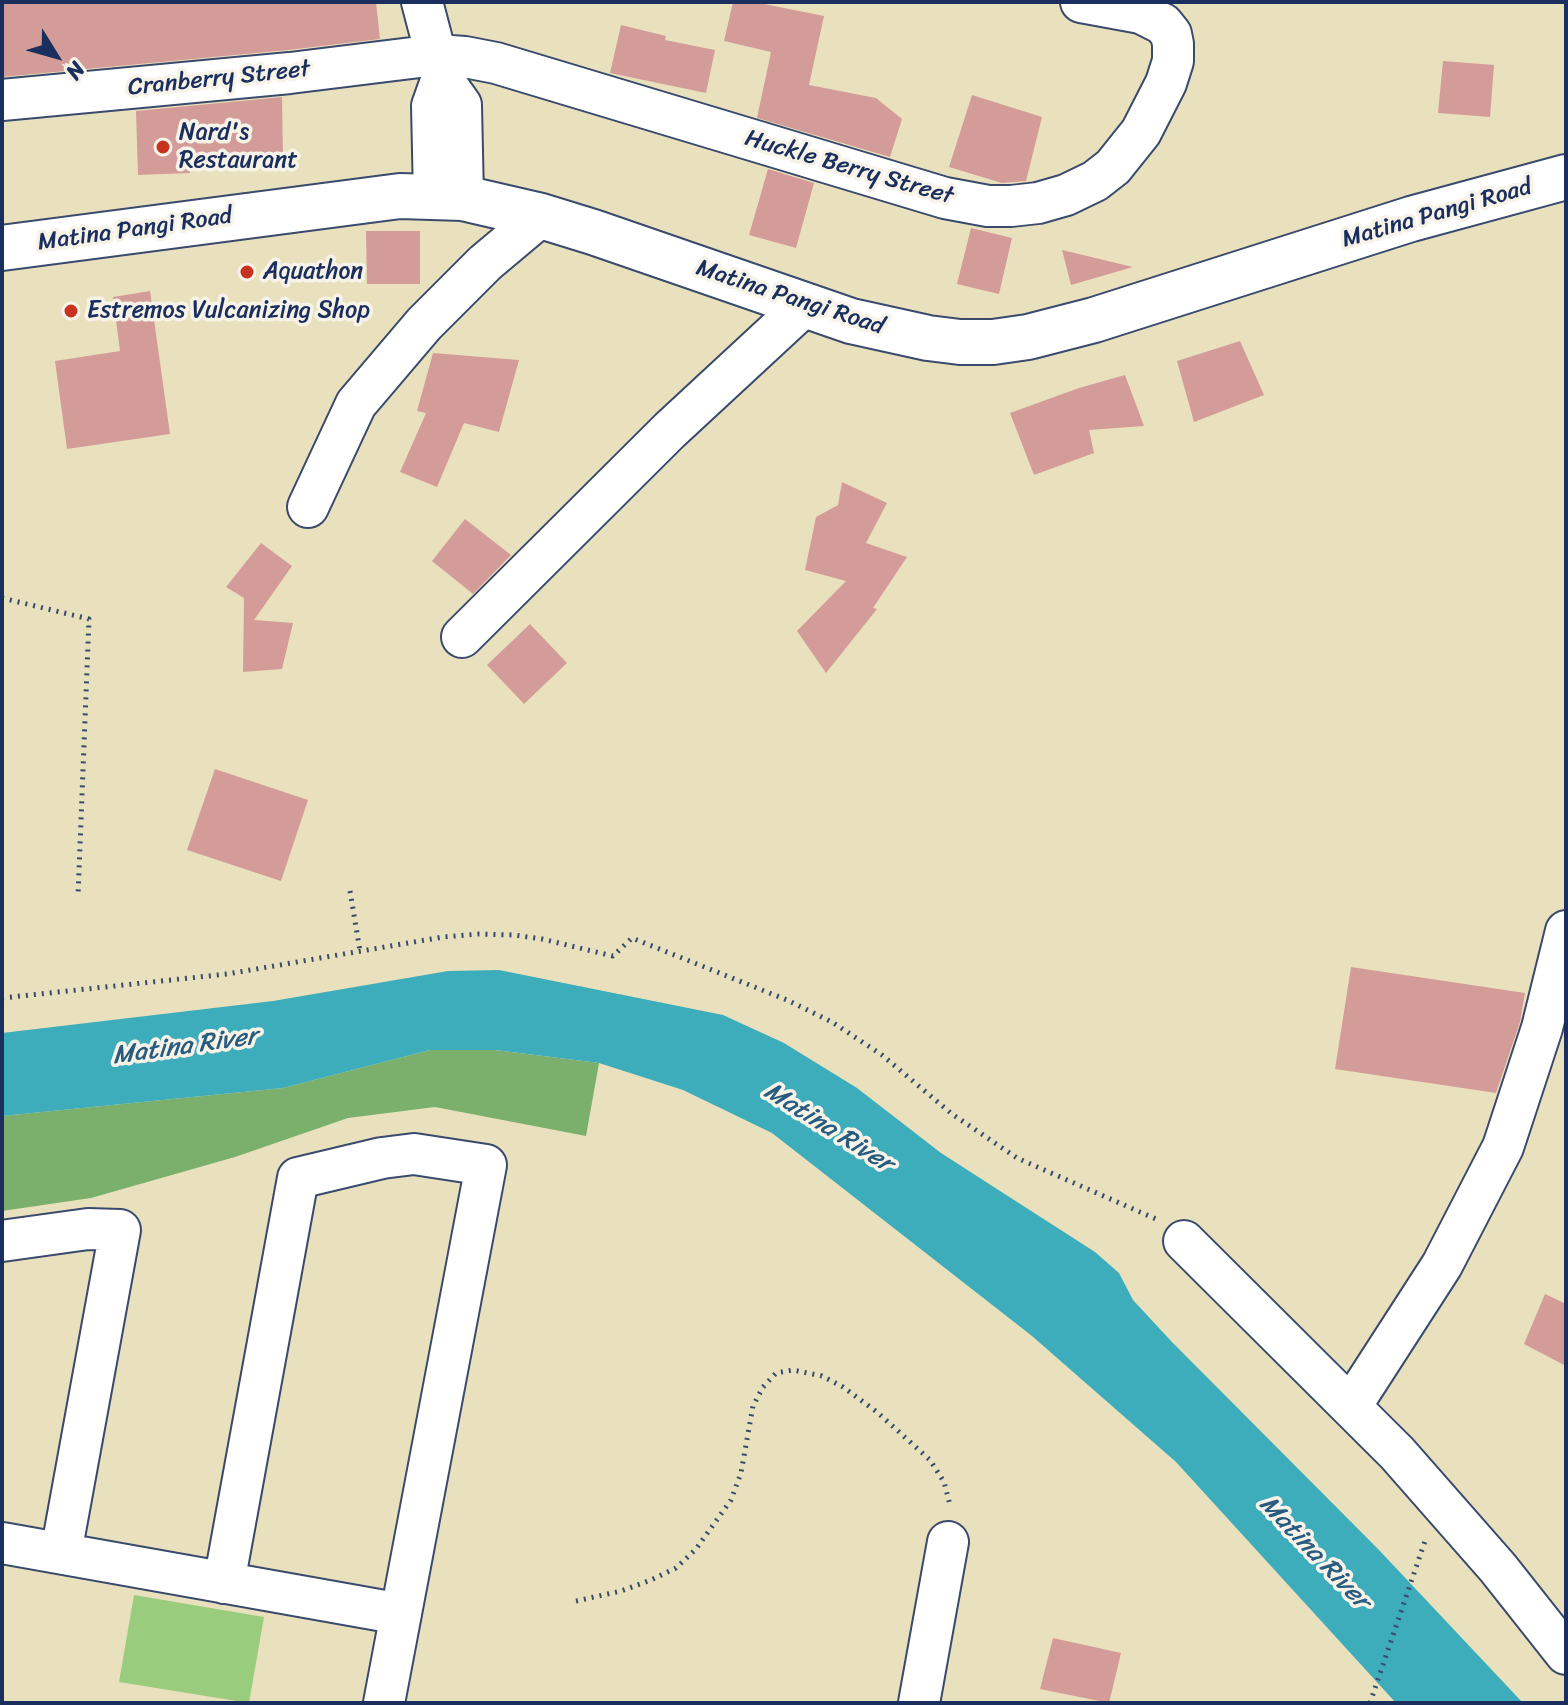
<!DOCTYPE html>
<html>
<head>
<meta charset="utf-8">
<style>
	body { margin:0 }
	#map { position:relative; width:1568px; height:1705px; overflow:hidden; background:#e9e1bd; font-family:Sriracha,sans-serif }
	canvas { display:block }
	.frame { position:absolute; inset:0; border:4px solid #1b2f5e; pointer-events:none }
	.north { position:absolute; left:16px; top:16px; width:80px; height:80px; -webkit-text-stroke:6px #f7f3e8; paint-order:stroke; rotate:127deg; font-size:22px; font-weight:700; line-height:32px; text-align:center; color:#1b2f5e }
	.north::after { content:''; display:block; margin:auto; width:28px; height:36px; background:#1b2f5e; clip-path:polygon(50% 0,100% 100%,50% 72%,0 100%) }
</style>
</head>
<body>
<div id="map">
<canvas width="1568" height="1705"></canvas>
<div class="frame"></div>
<div class="north">N</div>
</div>
<script>
const c = document.querySelector('canvas').getContext('2d');
c.lineJoin = 'round';
function fillPath(path, color) { c.fillStyle = color; c.fill(path, 'evenodd'); }
const poly = rows => new Path2D(rows.map(r => 'M' + r).join(''));
function stroke(path, color, width, dash) { c.strokeStyle = color; c.lineWidth = width; c.lineCap = dash ? 'butt' : 'round'; c.setLineDash(dash || []); c.stroke(path); }
function drawText(font, color, halo, rows, align = 'center') {
  c.font = font + ' Sriracha,sans-serif'; c.lineWidth = 7; c.setLineDash([]); c.textBaseline = 'middle'; c.strokeStyle = halo; c.fillStyle = color; for (const [text, x, y, turn = 0] of rows) {
    c.save(); c.translate(x, y); c.rotate((+turn || 0) * Math.PI / 180); c.textAlign = isNaN(turn) ? turn : align; if (halo) c.strokeText(text, 0, 0); c.fillText(text, 0, 0); c.restore();
  }
}
fillPath(poly([
	[134,1595,264,1617,249,1703,119,1682]
]), '#9acc7d');
fillPath(poly([
	[430,1050,495,1050,599,1063,586,1136,435,1107,348,1118,235,1157,91,1198,2,1211,2,1116,283,1088]
]), '#7bb06c');
fillPath(poly([
	[499,970,723,1015,784,1043,857,1088,941,1153,1095,1252,1119,1273,1133,1300,1171,1341,1379,1550,1523,1703,1396,1703,1176,1462,1032,1336,772,1133,683,1090,599,1063,495,1050,430,1050,283,1088,2,1116,2,1033,273,1001,448,971]
]), '#3eadbb');
fillPath(poly([
	[2,2,376,2,380,39,288,50,2,77],
	[733,2,754,2,824,16,809,85,876,98,902,119,890,157,757,118,771,52,724,41],
	[621,25,666,36,665,40,715,50,706,93,610,73],
	[1443,61,1494,65,1490,117,1438,113],
	[972,95,1042,117,1026,181,1002,183,949,167],
	[282,97,283,157,235,158,235,168,190,167,190,173,138,175,136,111],
	[768,169,814,183,796,248,749,235],
	[971,228,1012,238,999,294,957,284],
	[366,231,420,231,420,284,367,284],
	[1062,250,1133,267,1071,285],
	[150,291,170,434,67,449,55,361,120,351,113,297],
	[1240,341,1264,395,1194,422,1177,361],
	[433,353,519,360,499,432,464,423,437,487,400,472,426,413,417,411],
	[1125,375,1144,426,1089,430,1094,453,1034,475,1010,413,1079,388],
	[842,482,887,503,866,543,907,557,873,608,877,609,826,673,797,631,846,581,805,570,816,517,838,505],
	[465,519,511,555,473,594,432,561],
	[261,543,292,566,254,620,293,623,282,669,243,672,244,598,226,587],
	[530,624,567,663,524,704,487,665],
	[215,769,308,800,281,881,187,850],
	[1351,967,1525,993,1520,1022,1496,1093,1335,1069],
	[1545,1294,1566,1304,1566,1366,1524,1344],
	[1053,1638,1121,1653,1109,1703,1040,1689]
]), '#d49c98');
const minor = poly([
	[422,2,442,78,461,105,463,198],
	[2,100,290,73,436,55,465,57,496,63,945,198,988,206,1011,206,1038,203,1066,195,1095,181,1113,167,1141,132,1166,83,1173,61,1173,44,1171,34,1163,24,1141,13,1081,2],
	[434,196,432,106,442,78],
	[308,507,356,404,424,324,485,263,541,216],
	[462,637,670,430,805,305],
	[2,1241,88,1229,120,1230,61,1553],
	[1184,1241,1397,1453,1498,1568,1566,1654],
	[1351,1406,1442,1265,1503,1147,1542,1028,1566,931],
	[2,1543,401,1614],
	[224,1583,298,1178,382,1158,414,1154,486,1165,384,1703],
	[919,1703,948,1542]
]);
const tertiary = poly([
	[2,248,400,196,463,198,541,216,593,232,851,321,928,338,960,342,993,342,1028,337,1094,320,1411,219,1566,177]
]);
stroke(minor, '#3a4a6c', 44);
stroke(tertiary, '#3a4a6c', 48);
stroke(poly([
	[2,598,89,619,78,896],
	[350,891,360,951],
	[2,998,227,974,443,937,479,934,514,935,542,939,613,956,632,938,787,1000,832,1022,882,1055,952,1114,1017,1158,1156,1219],
	[576,1601,621,1591,651,1580,676,1568,696,1549,731,1500,741,1473,753,1406,763,1387,776,1373,793,1370,822,1376,843,1387,877,1412,930,1460,944,1482,950,1505],
	[1370,1703,1425,1541]
]), '#3a4a6c', 5, [2, 6]);
stroke(minor, '#fff', 40);
stroke(tertiary, '#fff', 44);
for (const [x, y, r, color] of [
	[163,147,8,"#c8321e"],
	[247,272,8,"#c8321e"],
	[71,311,8,"#c8321e"]
]) { const dot = new Path2D(); dot.arc(x, y, r, 0, 2 * Math.PI); c.fillStyle = color; c.fill(dot); stroke(dot, '#f7f3e8', 3); }
drawText('24px', '#1b2f5e', '#f7f3e8', [
	["Cranberry Street",219,79,-6],
	["Huckle Berry Street",849,168,16],
	["Matina Pangi Road",1437,214,-16],
	["Matina Pangi Road",135,230,-8],
	["Matina Pangi Road",790,298,18]
]);
drawText('24px', '#1b2f5e', '#f7f3e8', [
	["Nard's",179,133],
	["Restaurant",179,161],
	["Aquathon",263,272],
	["Estremos Vulcanizing Shop",87,311]
], 'left');
drawText('italic 26px', '#275b7f', '#f7f3e8', [
	["Matina River",185,1047,-8],
	["Matina River",828,1128,32],
	["Matina River",1314,1553,46]
]);
</script>
</body>
</html>
